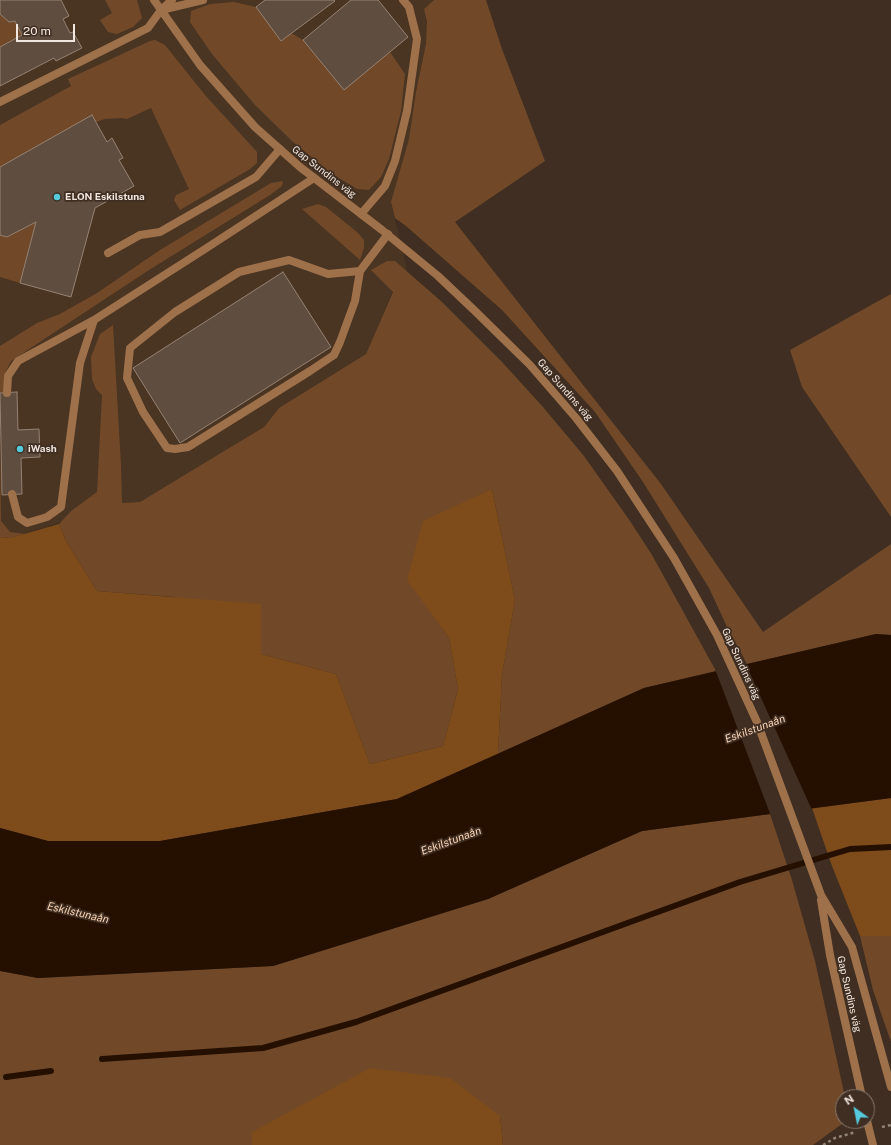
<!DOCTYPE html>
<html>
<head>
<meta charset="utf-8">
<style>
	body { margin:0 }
	#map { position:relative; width:891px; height:1145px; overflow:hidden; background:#3f2e21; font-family:"Public Sans",sans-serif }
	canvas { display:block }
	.north { position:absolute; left:835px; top:1089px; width:40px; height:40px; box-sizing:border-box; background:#3f2e21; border:1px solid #87786d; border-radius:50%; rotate:327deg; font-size:11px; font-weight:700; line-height:16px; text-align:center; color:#f2e7df }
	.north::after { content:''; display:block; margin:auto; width:14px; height:18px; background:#54cadd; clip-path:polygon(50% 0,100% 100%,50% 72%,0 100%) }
	.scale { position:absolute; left:16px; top:24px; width:59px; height:18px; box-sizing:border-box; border:2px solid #f2e7df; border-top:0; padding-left:5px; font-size:12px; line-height:14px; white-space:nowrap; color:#f2e7df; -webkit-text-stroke:3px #3f2e21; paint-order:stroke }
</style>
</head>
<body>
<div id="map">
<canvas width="891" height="1145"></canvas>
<div class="north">N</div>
<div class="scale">20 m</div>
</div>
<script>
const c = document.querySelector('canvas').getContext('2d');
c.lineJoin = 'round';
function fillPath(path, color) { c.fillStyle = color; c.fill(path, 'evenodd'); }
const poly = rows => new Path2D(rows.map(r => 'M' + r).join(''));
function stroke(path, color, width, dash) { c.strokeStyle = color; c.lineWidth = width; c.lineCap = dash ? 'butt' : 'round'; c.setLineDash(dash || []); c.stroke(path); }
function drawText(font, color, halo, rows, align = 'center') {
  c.font = font + ' "Public Sans",sans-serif'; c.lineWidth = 3.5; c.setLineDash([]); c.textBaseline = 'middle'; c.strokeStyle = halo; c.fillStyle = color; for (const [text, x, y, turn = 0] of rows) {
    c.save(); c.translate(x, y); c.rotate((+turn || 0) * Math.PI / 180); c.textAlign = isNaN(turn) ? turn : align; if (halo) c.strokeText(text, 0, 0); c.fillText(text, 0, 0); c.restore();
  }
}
fillPath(poly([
	[0,0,486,0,391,202,407,270,393,291,366,354,279,408,264,427,208,463,140,502,123,503,10,538,0,537]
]), '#4a3422');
fillPath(poly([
	[105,0,137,0,142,18,133,27,117,34,108,32,100,20,112,13],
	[434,0,486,0,502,49,545,161,455,222,661,484,763,632,891,544,891,635,876,634,747,664,728,629,709,588,643,482,595,412,502,310,406,226,395,218,391,202,409,139,416,92,426,44,427,21,424,9],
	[234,2,256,7,281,41,291,33,303,40,344,89,390,52,405,74,401,111,389,159,381,177,369,190,357,189,331,173,292,141,255,105,212,54,190,22,191,11,210,4],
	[0,14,9,22,15,21,22,35,0,47],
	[155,40,165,45,205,95,257,152,257,163,250,169,180,210,174,200,176,195,189,189,151,108,127,119,122,118,105,119,96,122,0,167,0,125,71,86,68,79,150,41],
	[283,181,282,186,270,195,149,270,11,361,5,373,6,392,0,393,0,346,37,323,60,314,97,293,160,250,271,183],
	[318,204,326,207,357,232,364,240,364,248,360,260,302,209],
	[36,222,20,283,0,277,0,235,8,237],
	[387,261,395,261,442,302,502,362,543,407,584,456,630,521,652,555,716,671,644,688,498,754,502,675,515,600,492,489,408,580,449,638,458,689,443,746,370,764,336,674,261,654,175,597,97,591,66,541,59,524,71,511,97,492,102,395,96,389,92,379,91,357,100,334,113,325,121,465,122,503,140,502,264,427,279,408,366,354,393,292,371,270],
	[891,294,891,517,802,387,790,350],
	[0,441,1,521,10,532,25,534,10,538,0,537],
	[770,814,792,880,815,961,845,1097,843,1097,843,1121,846,1121,813,1145,503,1145,500,1116,252,1132,252,1145,0,1145,0,971,38,978,273,966,488,899,642,831],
	[860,936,891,936,891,1042,873,990]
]), '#714928');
fillPath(poly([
	[492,489,515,600,502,675,498,754,397,799,160,841,48,841,0,828,0,537,10,538,59,524,66,541,97,591,261,604,261,654,336,674,370,764,443,746,458,689,449,638,407,580,423,521],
	[891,798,891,936,860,936,832,866,812,808],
	[370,1068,450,1078,500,1116,503,1145,252,1145,252,1132]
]), '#7e4b1a');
fillPath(poly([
	[876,634,891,635,891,798,642,831,488,899,273,966,38,978,0,971,0,828,48,841,160,841,397,799,644,688]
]), '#251000');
fillPath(poly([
	[745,663,748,669,812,810,771,816,715,669]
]), '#3f2e21');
stroke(poly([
	[102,1059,263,1048,356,1022,740,882,850,849,891,847],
	[6,1077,51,1071]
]), '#251000', 6);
const building = poly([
	[0,0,61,0,69,16,63,19,70,33,73,32,82,48,56,61,54,58,0,86,0,47,22,35,15,21,9,22,0,14,0,0],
	[265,0,334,0,335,1,281,41,256,7,265,0],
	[351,0,378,0,408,37,344,90,303,40,351,0],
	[92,115,107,142,112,138,123,158,119,160,134,186,95,208,71,297,20,283,36,222,7,237,0,235,0,167,92,115],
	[283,272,331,347,180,443,133,368,283,272],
	[17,392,18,430,39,429,40,457,21,458,22,494,2,495,0,393,17,392]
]);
fillPath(building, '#5f4e40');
stroke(building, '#968273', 1);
stroke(poly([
	[882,1127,891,1125],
	[823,1145,835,1138,856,1132]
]), '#928479', 2.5, [3, 3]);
stroke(poly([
	[161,10,203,0],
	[0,102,148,28,161,10,172,0],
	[361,214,385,186,395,161,407,111,417,39,409,7,403,0],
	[108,253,140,235,160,232,256,177,280,149],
	[360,271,355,301,340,342,334,355,310,371,188,447,175,449,167,448,143,412,127,378,130,348,175,312,239,272,289,260,328,274,360,271,388,234],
	[7,393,8,376,18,361,94,320,205,249,314,178],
	[12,494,18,517,27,523,47,517,61,507,80,363,94,320]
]), '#9f714b', 8);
stroke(poly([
	[154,0,200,65,255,127,300,167,382,230,438,276,475,311,530,365,576,418,617,471,674,558,717,635,757,722,821,895,852,947,891,1087],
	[821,900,830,955,862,1097],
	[867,1121,873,1145]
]), '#9f714b', 8);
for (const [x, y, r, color] of [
	[57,197,4,"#54cadd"],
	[20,449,4,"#54cadd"]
]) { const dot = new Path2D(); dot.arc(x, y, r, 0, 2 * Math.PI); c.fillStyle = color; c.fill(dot); stroke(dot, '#3f2e21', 1.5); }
drawText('10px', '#f2e7df', '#3f2e21', [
	["Gap Sundins väg",324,172,38],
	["Gap Sundins väg",565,390,49],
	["Gap Sundins väg",741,664,65],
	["Gap Sundins väg",849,994,77]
]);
drawText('bold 10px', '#f2e7df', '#3f2e21', [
	["ELON Eskilstuna",65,197],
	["iWash",28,449]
], 'left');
drawText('italic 11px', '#fad4b6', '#3f2e21', [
	["Eskilstunaån",755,729,-20],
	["Eskilstunaån",451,841,-20],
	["Eskilstunaån",78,913,13]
]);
</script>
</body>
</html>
